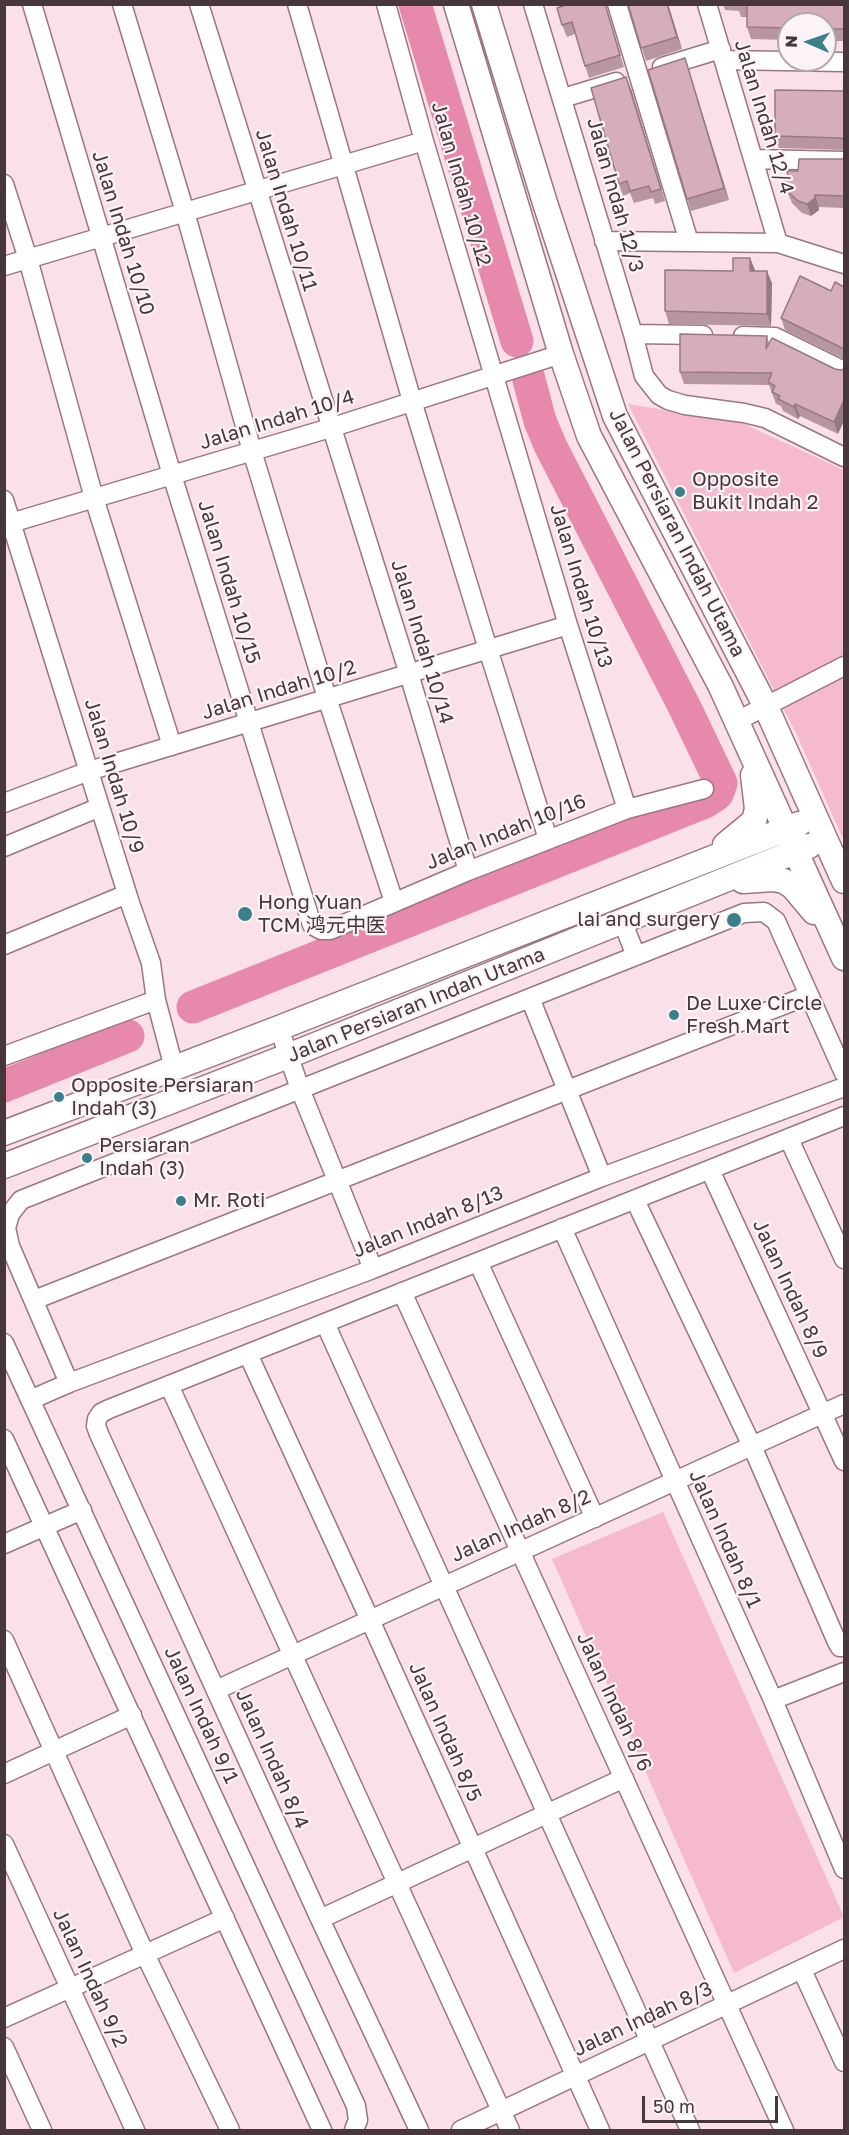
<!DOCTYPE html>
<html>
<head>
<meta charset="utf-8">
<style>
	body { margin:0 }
	#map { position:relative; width:849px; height:2135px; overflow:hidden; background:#fae0e8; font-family:"Golos Text",sans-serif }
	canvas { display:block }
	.frame { position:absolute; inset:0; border:6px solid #47373c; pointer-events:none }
	.north { position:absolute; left:777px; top:12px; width:60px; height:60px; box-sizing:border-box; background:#fbf3f5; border:2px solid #b3a8ab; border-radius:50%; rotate:272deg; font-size:16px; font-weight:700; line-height:24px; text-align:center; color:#47373c }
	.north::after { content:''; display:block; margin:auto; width:21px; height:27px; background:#39808a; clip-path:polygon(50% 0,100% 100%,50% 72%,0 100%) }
	.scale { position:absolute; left:642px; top:2096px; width:136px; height:27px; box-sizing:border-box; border:3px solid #47373c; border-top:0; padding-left:8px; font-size:18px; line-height:21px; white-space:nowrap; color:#47373c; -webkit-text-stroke:4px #fbf3f5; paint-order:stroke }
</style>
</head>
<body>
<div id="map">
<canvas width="849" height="2135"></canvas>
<div class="frame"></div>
<div class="north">N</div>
<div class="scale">50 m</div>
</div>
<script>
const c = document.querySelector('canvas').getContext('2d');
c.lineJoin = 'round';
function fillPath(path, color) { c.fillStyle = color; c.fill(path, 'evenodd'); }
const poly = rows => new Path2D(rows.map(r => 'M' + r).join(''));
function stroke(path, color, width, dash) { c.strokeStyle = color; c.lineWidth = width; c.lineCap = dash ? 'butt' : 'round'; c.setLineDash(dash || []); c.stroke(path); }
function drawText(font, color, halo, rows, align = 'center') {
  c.font = font + ' "Golos Text","Noto Sans SC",sans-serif'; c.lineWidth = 4.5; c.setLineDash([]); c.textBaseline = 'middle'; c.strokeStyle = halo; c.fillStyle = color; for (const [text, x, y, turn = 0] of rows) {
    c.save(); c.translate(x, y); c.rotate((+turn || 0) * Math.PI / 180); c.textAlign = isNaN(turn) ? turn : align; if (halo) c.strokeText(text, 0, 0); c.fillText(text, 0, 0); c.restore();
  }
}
fillPath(poly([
	[628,404,742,423,844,470,844,841,796,733],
	[663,1512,844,1917,734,1973,552,1559]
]), '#f5bace');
stroke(poly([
	[415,4,517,341],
	[193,1007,705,802,717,794,721,783,685,708,551,447,540,421,528,376],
	[4,1086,128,1036]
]), '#e789ac', 33);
const minor = poly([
	[32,4,172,475,312,925,321,930,330,930,468,871,627,809,704,789],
	[122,4,185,212,252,451,327,698,394,902],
	[199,4,409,674,468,871],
	[297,4,412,401,488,649,548,839],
	[386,4,424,141,568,625,627,809],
	[533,4,633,334,644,376,659,395,668,400,685,405,744,413,765,418,844,457],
	[617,4,689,242],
	[707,4,778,243],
	[724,60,844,62],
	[662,67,721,49],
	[563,98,616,82],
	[753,159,844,161],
	[4,184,28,259,94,498,172,746],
	[604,241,778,243,844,264],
	[4,266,424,141],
	[633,334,703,335],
	[743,336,775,337,844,371],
	[4,500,130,903,151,963,156,1000,174,1068],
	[4,525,330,428,561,354],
	[737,721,844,666],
	[4,803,89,771,568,625],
	[4,847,100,807],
	[623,923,636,956],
	[4,945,127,894],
	[530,998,602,1177],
	[279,1028,300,1089,373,1269],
	[4,1056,156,1000],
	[789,1139,844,1259],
	[710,1170,844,1461],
	[635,1200,752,1446,837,1642,840,1647,844,1647],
	[562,1228,773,1700,844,1869],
	[478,1262,595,1518],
	[402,1292,784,2130],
	[34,1300,809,995],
	[325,1323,690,2130],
	[4,1343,356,2106,358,2120,354,2130],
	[248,1354,370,1620,600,2130],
	[69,1383,10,1246,6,1228,10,1214,21,1200,744,913,764,912,776,921,844,1073],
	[169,1385,510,2130],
	[30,1400,69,1383,373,1269,602,1177,844,1087],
	[4,1439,322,2130],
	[4,1544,82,1510],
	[4,1640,145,1954,230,2130],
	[216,1690,844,1404],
	[773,1700,844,1672],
	[4,1774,132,1715],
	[4,1844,135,2130],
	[320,1919,624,1778],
	[802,1970,844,2062],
	[4,2018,225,1918],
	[4,2047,42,2130],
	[419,2130,320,1919,99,1434,96,1426,97,1419,101,1413,109,1409,844,1116],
	[461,2130,844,1949]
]);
const major = poly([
	[456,4,561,354,589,436,721,687,844,958],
	[484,4,545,203,615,416,766,707,844,881],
	[725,845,754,821,757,809,753,775],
	[743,881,773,879,784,881,793,887,814,912],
	[4,1133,279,1028,799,824],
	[4,1166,288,1056,809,846]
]);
stroke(minor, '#9b7682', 21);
stroke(major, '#9b7682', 27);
stroke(minor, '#fff', 18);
stroke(major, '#fff', 24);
fillPath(poly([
	[566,4,607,4,606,7,624,67,589,78,575,34,567,37,562,25],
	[628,4,668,4,682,49,646,61],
	[723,4,844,4,844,41,825,41,825,24,789,24,789,40,751,39,747,27,747,17,741,17,739,11,725,10],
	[685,58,729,200,691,211,687,199],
	[631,89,665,201,655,204,653,198,634,203,630,193,623,196,619,184],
	[844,91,844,150,779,148,775,136],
	[844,159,844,208,819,207,819,210,811,216,802,213,792,203,787,191,798,171],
	[750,258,755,271,772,283,771,326,669,324,665,311,733,271],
	[844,287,844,359,785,330,781,318,831,291],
	[767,336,769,343,835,369,841,370,838,434,800,416,798,419,783,411,781,406,776,404,769,385,684,384,680,372]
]), '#b896a1');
fillPath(poly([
	[667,4,668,4,682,49,677,37],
	[685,58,689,71,729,200,724,188],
	[626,77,631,89,665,201,661,189],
	[815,195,819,207,819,210,811,216,807,204],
	[750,258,755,270,755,283,750,271],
	[767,271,772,283,771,326,767,314],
	[844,400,844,421,838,434,834,422],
	[795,404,800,416,798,419,794,407]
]), '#967a83');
const building = poly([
	[566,4,605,4,620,55,585,66,572,22,562,25,557,8,566,5,566,4],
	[628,4,667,4,677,37,641,48,628,4],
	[736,4,844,4,844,29,825,29,825,24,789,24,789,28,747,27,747,5,736,4],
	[685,58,724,188,687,199,648,70,685,58],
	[626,77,661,189,651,192,649,186,630,191,627,181,619,184,591,88,626,77],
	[775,90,844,91,844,139,840,138,775,136,775,90],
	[799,159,844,159,844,196,815,195,815,198,807,204,798,201,787,191,784,178,788,176,787,171,798,171,799,159],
	[733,258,750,258,750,271,767,271,767,314,665,311,665,270,733,271,733,258],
	[800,276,831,291,835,282,844,287,844,349,781,318,800,276],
	[680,334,767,336,766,349,772,338,835,369,841,370,844,369,844,400,834,422,795,404,794,407,778,399,780,396,772,392,775,386,768,382,772,373,680,372,680,334]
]);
fillPath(building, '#d6aebb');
stroke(building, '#967a83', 1.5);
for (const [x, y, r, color] of [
	[680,492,6,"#39808a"],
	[245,914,8,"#39808a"],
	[734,920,8,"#39808a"],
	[674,1015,6,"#39808a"],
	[59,1097,6,"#39808a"],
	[87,1158,6,"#39808a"],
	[181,1201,6,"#39808a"]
]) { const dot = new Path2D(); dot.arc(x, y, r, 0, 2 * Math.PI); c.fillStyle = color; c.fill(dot); stroke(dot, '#fbf3f5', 2); }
drawText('20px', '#47373c', '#fbf3f5', [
	["Jalan Indah 12/4",764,117,73],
	["Jalan Indah 10/12",461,184,74],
	["Jalan Indah 12/3",615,195,74],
	["Jalan Indah 10/11",286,210,73],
	["Jalan Indah 10/10",123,233,73],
	["Jalan Indah 10/4",277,420,-17],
	["Jalan Persiaran Indah Utama",677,533,63],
	["Jalan Indah 10/15",229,582,73],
	["Jalan Indah 10/13",581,586,73],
	["Jalan Indah 10/14",422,642,73],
	["Jalan Indah 10/2",279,690,-17],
	["Jalan Indah 10/9",114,776,73],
	["Jalan Indah 10/16",506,832,-22],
	["Jalan Persiaran Indah Utama",416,1005,-22],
	["Jalan Indah 8/13",428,1222,-22],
	["Jalan Indah 8/9",790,1289,65],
	["Jalan Indah 8/2",521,1526,-24],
	["Jalan Indah 8/1",725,1539,66],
	["Jalan Indah 8/6",614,1702,65],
	["Jalan Indah 9/1",201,1715,65],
	["Jalan Indah 8/5",445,1732,66],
	["Jalan Indah 8/4",272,1759,66],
	["Jalan Indah 9/2",90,1978,65],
	["Jalan Indah 8/3",643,2019,-25]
]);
drawText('20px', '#47373c', '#fbf3f5', [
	["Opposite",692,480],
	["Bukit Indah 2",692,503],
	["Hong Yuan",258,903],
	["TCM 鸿元中医",258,926],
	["lai and surgery",720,920,"right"],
	["De Luxe Circle",686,1004],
	["Fresh Mart",686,1027],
	["Opposite Persiaran",71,1086],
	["Indah (3)",71,1109],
	["Persiaran",99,1146],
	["Indah (3)",99,1169],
	["Mr. Roti",193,1201]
], 'left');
</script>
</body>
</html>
